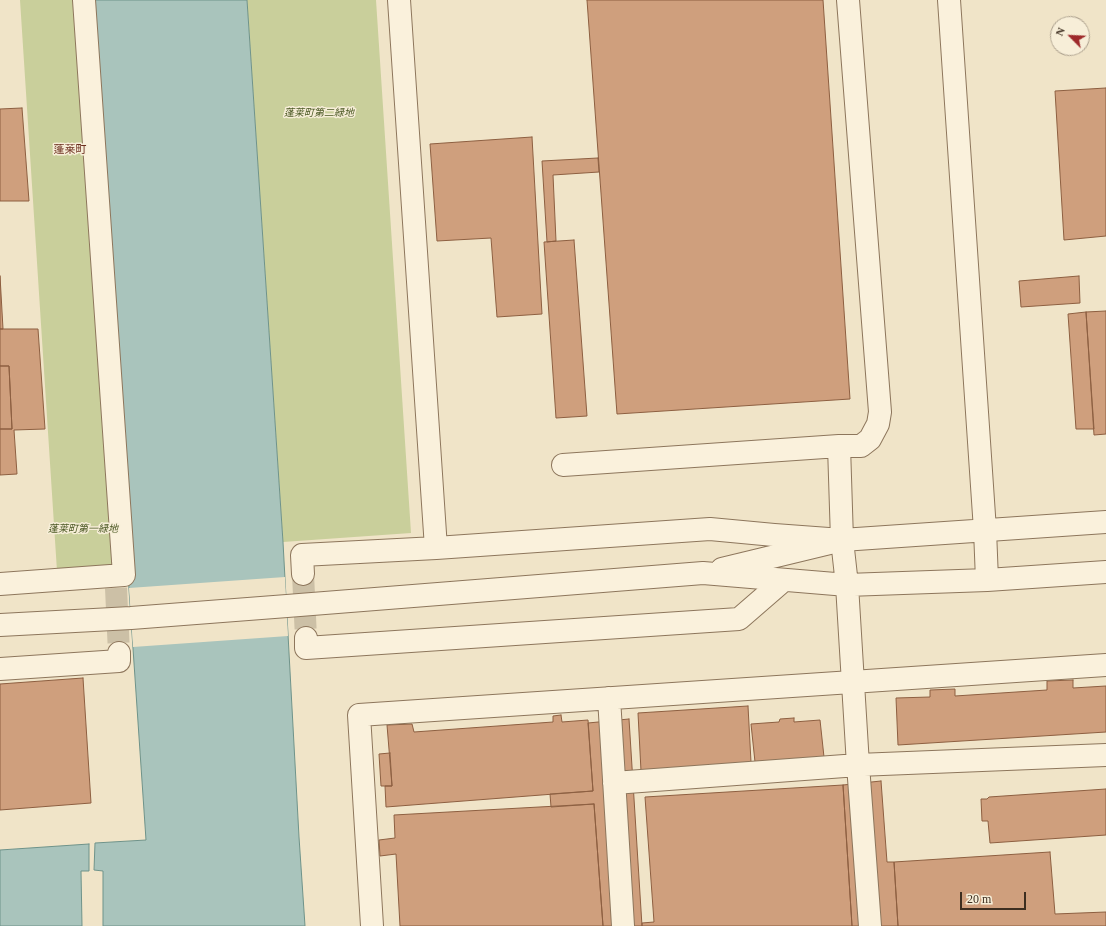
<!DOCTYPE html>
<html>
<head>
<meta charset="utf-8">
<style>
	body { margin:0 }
	#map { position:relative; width:1106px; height:926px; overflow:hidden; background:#f0e4c8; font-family:"Times New Roman",serif }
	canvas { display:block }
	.north { position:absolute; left:1050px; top:16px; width:40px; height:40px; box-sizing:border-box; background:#f7eed8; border:1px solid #ada18e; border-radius:50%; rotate:294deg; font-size:11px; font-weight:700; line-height:16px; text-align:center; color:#3d2e20 }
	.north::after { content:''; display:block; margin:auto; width:14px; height:18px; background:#9e2a2b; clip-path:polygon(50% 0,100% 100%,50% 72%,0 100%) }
	.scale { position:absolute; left:960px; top:892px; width:66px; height:18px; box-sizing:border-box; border:2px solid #3d2e20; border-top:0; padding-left:5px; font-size:12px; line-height:14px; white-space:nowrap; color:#3d2e20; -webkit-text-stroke:3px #f7eed8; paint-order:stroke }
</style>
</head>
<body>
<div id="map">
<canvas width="1106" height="926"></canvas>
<div class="north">N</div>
<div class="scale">20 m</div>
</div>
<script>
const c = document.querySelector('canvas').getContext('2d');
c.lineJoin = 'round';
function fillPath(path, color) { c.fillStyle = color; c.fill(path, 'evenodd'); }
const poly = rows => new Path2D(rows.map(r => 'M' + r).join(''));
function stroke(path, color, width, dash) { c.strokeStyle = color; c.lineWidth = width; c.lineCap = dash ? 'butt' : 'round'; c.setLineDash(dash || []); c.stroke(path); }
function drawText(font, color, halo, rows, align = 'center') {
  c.font = font + ' "Times New Roman","Noto Sans JP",serif'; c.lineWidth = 3; c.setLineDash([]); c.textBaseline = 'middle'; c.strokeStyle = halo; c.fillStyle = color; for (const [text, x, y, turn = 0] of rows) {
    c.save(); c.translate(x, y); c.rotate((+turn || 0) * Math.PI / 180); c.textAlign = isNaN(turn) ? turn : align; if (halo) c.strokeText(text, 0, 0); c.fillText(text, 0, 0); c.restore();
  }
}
fillPath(poly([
	[20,0,76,0,115,559,112,566,57,571],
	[247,0,376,0,411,533,283,542]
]), '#c9cf9b');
const water = poly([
	[89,0,247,0,283,542,299,837,305,926,103,926,103,871,94,870,95,843,146,840,89,0],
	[89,844,89,871,81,871,82,926,0,926,0,850,89,844]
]);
fillPath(water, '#a9c4bc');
stroke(water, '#6f938a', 1);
fillPath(poly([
	[285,577,288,636,133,647,129,588]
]), '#f0e4c8');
const building = poly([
	[587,0,823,0,850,399,617,414,587,0],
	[1106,88,1106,236,1064,240,1055,91,1106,88],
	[22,108,29,201,0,201,0,109,22,108],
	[532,137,542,314,497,317,491,238,437,241,430,144,532,137],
	[598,158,599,172,553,175,556,241,547,242,542,161,598,158],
	[574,240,587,416,556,418,544,242,574,240],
	[0,276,3,329,0,329,0,276],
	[1079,276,1080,303,1021,307,1019,281,1079,276],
	[1106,311,1106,434,1094,435,1086,312,1106,311],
	[1086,312,1094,429,1076,429,1068,314,1086,312],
	[0,329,38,329,45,429,14,430,17,474,0,475,0,429,12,429,9,366,0,366,0,329],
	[0,366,9,366,12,429,0,429,0,366],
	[83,678,91,803,0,810,0,684,83,678],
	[1073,680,1073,688,1106,686,1106,732,898,745,896,698,930,697,930,690,955,689,955,696,1047,690,1047,681,1073,680],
	[748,706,751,762,641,771,638,713,748,706],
	[561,715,562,722,588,720,593,791,386,807,385,786,392,786,387,725,412,724,414,732,553,722,553,716,561,715],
	[794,718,794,722,820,720,824,757,755,762,751,724,779,722,780,719,794,718],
	[629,719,642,926,603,926,594,804,551,807,550,794,593,791,588,723,629,719],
	[390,753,392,786,381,786,379,754,390,753],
	[881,781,887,862,894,862,898,926,852,926,843,785,881,781],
	[843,785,852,926,642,926,642,923,654,922,645,797,843,785],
	[1106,789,1106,835,990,843,988,821,982,821,981,799,987,799,989,797,1106,789],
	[594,804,603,926,400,926,396,854,380,856,379,840,395,838,394,815,594,804],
	[1050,852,1055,914,1106,912,1106,926,898,926,894,862,1050,852]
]);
fillPath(building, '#cf9f7d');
stroke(building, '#8d5f41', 1);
stroke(poly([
	[303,574,306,638],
	[116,588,119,653]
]), '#ccc0a6', 22, [22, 11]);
const minor = poly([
	[399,0,436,548,710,529,774,535,842,540,847,585,858,765,1106,755],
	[949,0,985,530,987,580],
	[839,446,861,446,870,439,878,424,880,412,848,0],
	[563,465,839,446,842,540],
	[722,569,842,540,1106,522],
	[303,574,302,555,436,548],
	[0,584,124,575,84,0],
	[0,625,131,618,287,606,703,573,847,585,987,580,1106,572],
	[306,638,306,648,739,619,784,580],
	[0,669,119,661,119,653],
	[609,698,623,926],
	[614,783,858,765,870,926],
	[372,926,359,715,1106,665]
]);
stroke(minor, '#8d765c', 24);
stroke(minor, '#faf1dc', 22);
drawText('italic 10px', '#4d5a26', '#f7eed8', [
	["蓬莱町第二緑地",319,113],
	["蓬莱町第一緑地",83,529]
]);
drawText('11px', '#6b2e1e', '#f7eed8', [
	["蓬莱町",70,150]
]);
</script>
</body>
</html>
